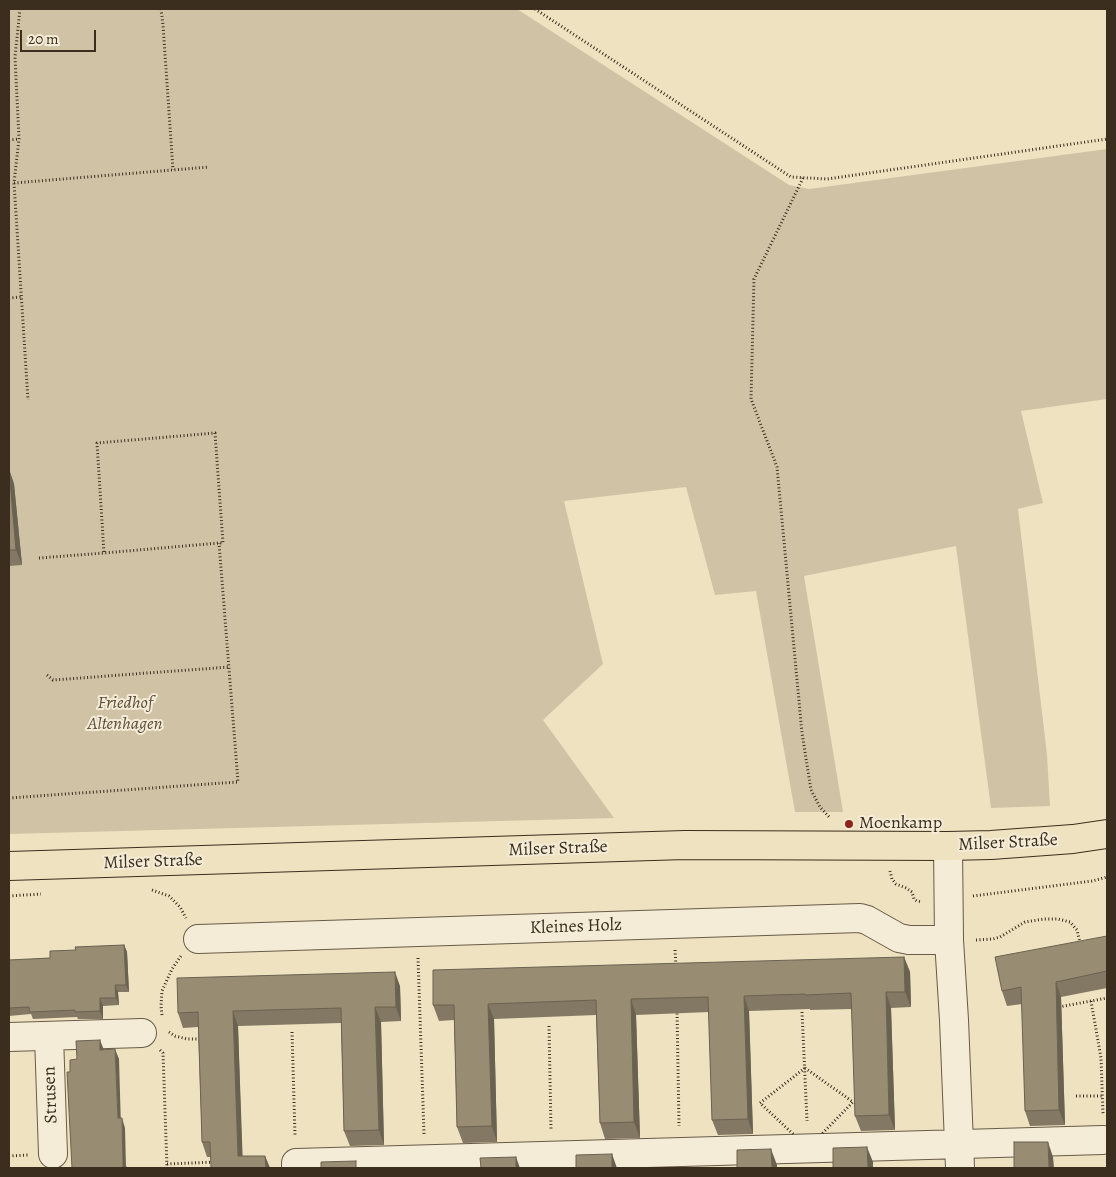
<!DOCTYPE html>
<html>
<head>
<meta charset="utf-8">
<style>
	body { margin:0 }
	#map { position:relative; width:1116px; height:1177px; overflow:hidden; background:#eee2c1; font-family:Alegreya,serif }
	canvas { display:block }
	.frame { position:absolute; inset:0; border:10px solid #3b2e1e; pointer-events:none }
	.scale { position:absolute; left:20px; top:30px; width:76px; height:22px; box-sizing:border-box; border:2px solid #3b2e1e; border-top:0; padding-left:6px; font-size:15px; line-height:18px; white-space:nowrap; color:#3b2e1e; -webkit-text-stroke:4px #f4ecd7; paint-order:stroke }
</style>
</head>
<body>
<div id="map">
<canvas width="1116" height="1177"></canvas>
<div class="frame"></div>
<div class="scale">20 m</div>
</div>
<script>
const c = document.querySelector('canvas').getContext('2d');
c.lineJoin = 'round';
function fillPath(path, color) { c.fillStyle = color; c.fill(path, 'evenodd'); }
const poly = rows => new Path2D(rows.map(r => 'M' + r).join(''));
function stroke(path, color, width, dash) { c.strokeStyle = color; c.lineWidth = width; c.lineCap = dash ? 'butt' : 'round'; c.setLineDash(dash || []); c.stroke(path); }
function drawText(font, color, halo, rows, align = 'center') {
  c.font = font + ' Alegreya,serif'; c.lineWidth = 4; c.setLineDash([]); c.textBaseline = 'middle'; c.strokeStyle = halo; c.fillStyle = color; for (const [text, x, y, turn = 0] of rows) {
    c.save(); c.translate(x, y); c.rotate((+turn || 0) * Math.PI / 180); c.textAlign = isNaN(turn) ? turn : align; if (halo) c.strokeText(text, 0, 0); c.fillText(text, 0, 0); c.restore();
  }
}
fillPath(poly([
	[9,9,517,9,789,185,809,189,1107,149,1107,399,1021,411,1043,503,1018,509,1047,755,1050,806,991,808,956,546,804,576,843,812,795,812,756,591,715,595,686,487,564,501,603,664,543,720,614,818,9,834]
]), '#d0c3a5');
const minor = poly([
	[948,846,949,940,954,1020,960,1168],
	[198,939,860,918,867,920,899,938,909,940,949,940],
	[49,1036,53,1154],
	[9,1037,142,1033],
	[296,1168,296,1163,1103,1140]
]);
const major = poly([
	[9,866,685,845,948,846,991,845,1073,839,1107,834]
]);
stroke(minor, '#685b47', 30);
stroke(major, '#3b2e1e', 30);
stroke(poly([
	[20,9,15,57,19,139,14,183,28,400],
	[161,9,163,25,173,170],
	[535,9,791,177,827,179,1107,139],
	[9,140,19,139],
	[803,178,754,279,751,399,777,467,802,733,811,790,820,807,830,818],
	[14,183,209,167],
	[9,298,21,297],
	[39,558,104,553,219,543,223,543,215,433,97,443,104,553],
	[47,675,53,680,229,667],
	[9,798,238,782,219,543],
	[890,871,892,879,896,884,906,888,912,892,914,899,917,901,922,902],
	[152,890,169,896,180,907,186,918],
	[9,896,41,894],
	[973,896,1092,881,1107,877],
	[976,940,993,939,1000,937,1025,922,1044,919,1058,919,1070,922,1077,930,1080,943],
	[675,950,676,966],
	[418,958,424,1134],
	[1091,1001,1101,1058,1103,1114],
	[1059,1007,1107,998],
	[677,1010,679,1126],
	[802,1012,807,1121],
	[162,1015,161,1006,162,991,172,969,181,956],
	[549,1026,551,1130],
	[169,1032,175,1036,187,1039,201,1039],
	[292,1032,295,1136],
	[160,1050,163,1053,167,1168],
	[805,1068,853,1102,808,1148,760,1103,805,1068],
	[1076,1096,1102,1096],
	[9,1156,28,1155],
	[167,1164,215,1162]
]), '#3b2e1e', 3, [1, 2.5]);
stroke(minor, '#f4ecd7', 28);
stroke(major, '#eee2c1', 28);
fillPath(poly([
	[9,469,14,484,22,565,9,566],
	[1107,936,1107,988,1061,997,1065,1125,1030,1126,1025,1111,1022,1004,1007,1006,1002,991],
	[124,945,127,952,129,992,118,992,119,1005,103,1006,103,1019,78,1019,77,1017,33,1019,31,1014,9,1016,9,960,50,958,76,950],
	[904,957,910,972,911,1007,891,1008,895,1130,861,1131,855,1116,852,1009,810,1010,810,1009,749,1011,753,1134,718,1135,712,1120,709,1012,636,1015,640,1138,605,1139,600,1123,596,1015,494,1019,497,1142,463,1143,457,1127,454,1020,439,1021,433,1005],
	[400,986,401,1021,381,1022,384,1145,350,1146,344,1131,341,1023,238,1026,242,1156,265,1156,270,1168,211,1168,211,1157,207,1157,202,1142,198,1027,183,1028,178,1013]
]), '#837863');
fillPath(poly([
	[9,469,14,484,22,565,16,550],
	[124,945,127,952,129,992,126,985],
	[904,957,910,972,911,1007,905,992],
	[395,972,400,986,401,1021,396,1007],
	[1056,982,1061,997,1065,1125,1059,1110],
	[115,985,118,992,119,1005,116,998],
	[886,992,891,1008,895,1130,889,1115],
	[744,996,749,1011,753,1134,748,1119],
	[100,998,103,1006,103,1019,100,1011],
	[631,999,636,1015,640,1138,634,1122],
	[488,1004,494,1019,497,1142,492,1126],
	[375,1007,381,1022,384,1145,379,1130],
	[233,1011,238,1026,243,1168,238,1156],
	[100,1040,104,1050,100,1050],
	[115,1049,119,1059,121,1128,118,1118],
	[122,1118,125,1128,126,1168,123,1167],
	[1048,1142,1053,1157,1054,1168,1049,1168],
	[867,1147,873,1162,873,1168,868,1168],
	[771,1149,777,1165,777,1168,772,1168],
	[612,1154,617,1168,612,1168],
	[265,1156,270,1168,266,1168],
	[516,1157,520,1168,516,1168]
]), '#6a6250');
const building = poly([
	[9,469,16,550,9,550,9,469],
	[1107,936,1107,971,1056,982,1059,1110,1025,1111,1021,987,1002,991,995,957,1107,936],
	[124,945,126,985,115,985,116,998,100,998,100,1011,75,1012,75,1010,30,1012,29,1007,9,1008,9,960,50,958,50,951,76,950,75,947,124,945],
	[904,957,905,992,886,992,889,1115,855,1116,851,993,805,995,805,994,744,996,748,1119,712,1120,708,997,631,999,634,1122,600,1123,596,1000,488,1004,492,1126,457,1127,454,1005,433,1005,433,970,904,957],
	[395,972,396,1007,375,1007,379,1130,344,1131,341,1008,233,1011,238,1156,265,1156,266,1168,211,1168,210,1142,202,1142,198,1012,178,1013,177,978,395,972],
	[100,1040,100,1050,115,1049,118,1118,122,1118,123,1167,127,1167,127,1168,72,1168,67,1072,70,1072,70,1060,77,1059,76,1041,100,1040],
	[1014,1142,1048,1142,1049,1168,1014,1168,1014,1142],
	[867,1147,868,1168,833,1168,833,1148,867,1147],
	[771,1149,772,1168,737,1168,737,1150,771,1149],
	[612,1154,612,1168,576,1168,576,1155,612,1154],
	[516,1157,516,1168,481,1168,480,1158,516,1157],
	[356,1161,356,1168,321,1168,321,1162,356,1161]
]);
fillPath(building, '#988c73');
stroke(building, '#6a6250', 1);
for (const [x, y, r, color] of [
	[849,824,5,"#8f2418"]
]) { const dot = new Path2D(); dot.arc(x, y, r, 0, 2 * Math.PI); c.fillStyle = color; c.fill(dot); stroke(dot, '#f4ecd7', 2); }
drawText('italic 18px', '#594c39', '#f4ecd7', [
	["Friedhof",125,704],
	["Altenhagen",125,725]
]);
drawText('18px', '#3b2e1e', '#f4ecd7', [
	["Moenkamp",859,824]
], 'left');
drawText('18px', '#3b2e1e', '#f4ecd7', [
	["Milser Straße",1008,843,-3],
	["Milser Straße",558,849,-2],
	["Milser Straße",153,862,-2],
	["Kleines Holz",576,927,-2],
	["Strusen",51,1095,-92]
]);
</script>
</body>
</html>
